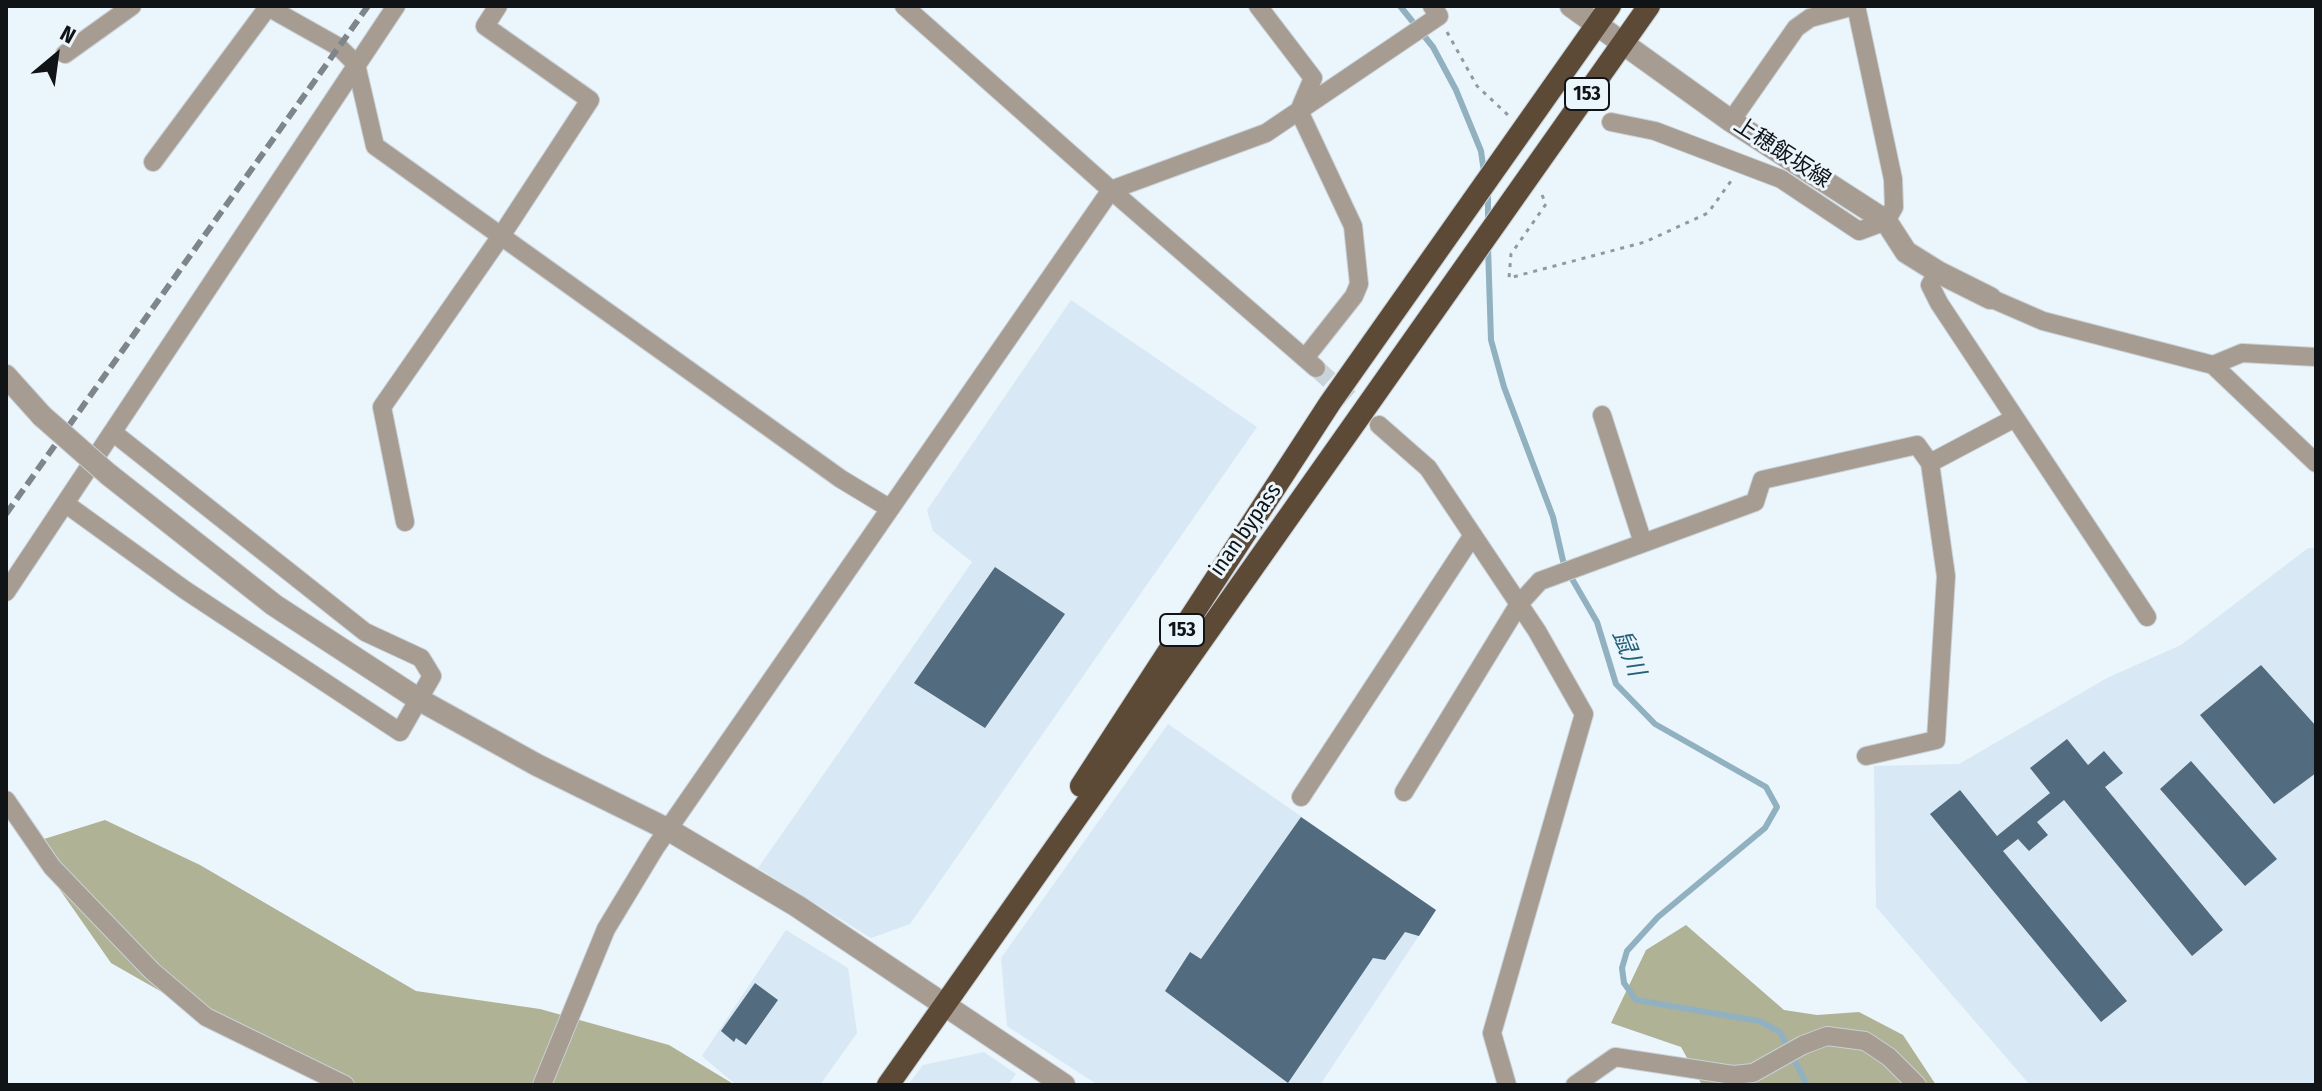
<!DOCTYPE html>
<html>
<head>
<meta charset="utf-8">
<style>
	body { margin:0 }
	#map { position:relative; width:2322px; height:1091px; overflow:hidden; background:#ebf5fc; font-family:"Fira Sans Condensed",sans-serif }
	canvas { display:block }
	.frame { position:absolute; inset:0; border:8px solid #111417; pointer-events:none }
	.north { position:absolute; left:16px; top:16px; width:80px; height:80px; -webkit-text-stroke:6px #ebf5fc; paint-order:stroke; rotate:29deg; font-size:22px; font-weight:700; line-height:32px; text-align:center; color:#111417 }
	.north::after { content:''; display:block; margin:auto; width:28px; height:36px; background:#111417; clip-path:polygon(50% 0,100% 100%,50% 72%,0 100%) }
</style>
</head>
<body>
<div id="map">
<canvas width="2322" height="1091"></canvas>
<div class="frame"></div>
<div class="north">N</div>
</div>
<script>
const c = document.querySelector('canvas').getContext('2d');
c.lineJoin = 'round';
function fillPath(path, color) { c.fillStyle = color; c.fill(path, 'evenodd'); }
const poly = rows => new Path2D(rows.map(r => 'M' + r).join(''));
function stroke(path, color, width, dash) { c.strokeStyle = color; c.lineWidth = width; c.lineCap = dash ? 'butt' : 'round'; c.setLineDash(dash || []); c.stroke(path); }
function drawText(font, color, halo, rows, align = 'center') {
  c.font = font + ' "Fira Sans Condensed","Noto Sans JP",sans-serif'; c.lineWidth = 6; c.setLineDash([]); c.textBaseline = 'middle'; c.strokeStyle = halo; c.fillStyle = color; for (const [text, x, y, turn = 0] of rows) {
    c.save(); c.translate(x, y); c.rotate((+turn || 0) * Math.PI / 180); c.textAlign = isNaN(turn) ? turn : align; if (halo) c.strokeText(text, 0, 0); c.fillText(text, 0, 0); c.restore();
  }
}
fillPath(poly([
	[1071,300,1257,427,910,924,871,938,758,868,972,562,933,531,927,510],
	[2308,548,2316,548,2316,1085,2030,1085,1876,907,1874,766,1959,764,2107,678,2181,645],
	[1168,724,1436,910,1320,1085,1098,1085,1007,1026,1001,958],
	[786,930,848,968,857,1033,820,1085,736,1085,702,1056],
	[984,1052,1016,1074,1008,1085,908,1085,923,1065]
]), '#d8e8f4');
fillPath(poly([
	[105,820,200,865,416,991,540,1009,669,1045,735,1085,325,1085,111,963,28,844],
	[1686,925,1784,1010,1817,1015,1859,1012,1903,1035,1936,1085,1702,1085,1681,1047,1611,1023,1646,950]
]), '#afb294');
stroke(poly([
	[1400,6,1433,47,1456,90,1481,151,1484,172],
	[1488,191,1488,220],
	[1488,247,1491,340,1504,387,1553,517,1564,565,1597,622,1616,684,1655,724,1766,787,1777,807,1765,828,1658,917,1627,951,1622,968,1624,983,1636,1000,1759,1021,1780,1032,1807,1085]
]), '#91b1c1', 6);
fillPath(poly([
	[995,567,1065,614,985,728,914,683],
	[2261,665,2316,726,2316,773,2274,804,2200,715],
	[2067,739,2088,765,2104,751,2123,773,2105,787,2223,930,2192,956,2064,800,2037,822,2048,835,2029,851,2018,839,2003,851,2127,1001,2101,1022,1930,814,1960,790,1997,836,2050,793,2030,768],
	[2191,761,2277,859,2245,886,2160,789],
	[1301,817,1436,910,1419,936,1405,932,1385,960,1373,958,1288,1083,1165,991,1190,952,1201,959],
	[755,983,778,1000,746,1045,736,1038,734,1042,721,1031]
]), '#526b7e');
stroke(poly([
	[1316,368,1374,420]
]), '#cad3da', 18, [18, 9]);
const minor = poly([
	[266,6,339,47,356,64,375,146,841,479,889,508],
	[904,6,1111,190,1266,133,1439,16,1432,6],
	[1258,6,1313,78,1299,111,1353,226,1359,284,1354,296,1305,358],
	[65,54,132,6],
	[1731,121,1796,28,1810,18,1854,6],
	[1611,122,1655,131,1781,179,1859,231,1886,221,1894,207,1893,179,1856,6],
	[153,162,268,7],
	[1938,272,1930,285,1939,303,2147,617],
	[1990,298,2043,321,2213,365,2316,463],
	[2213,365,2242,353,2316,357],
	[1602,415,1643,543],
	[1379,425,1428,468,1537,631,1584,714,1492,1033,1507,1085],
	[66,504,185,590,400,732,432,676,421,658,365,632,115,434],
	[405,522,382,407,501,236,590,100,485,26,498,6],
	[6,592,396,6],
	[1866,756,1936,740,1946,576,1930,463],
	[1404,792,1519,604,1540,581,1755,502,1762,480,1917,445,1930,463,2015,418],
	[1301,797,1473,535],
	[6,800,52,867,152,971,206,1017,345,1085],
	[542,1085,606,929,655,848,1111,190,1316,368],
	[1575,1085,1615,1057,1733,1075,1753,1073,1803,1045,1827,1036,1865,1041,1889,1057,1917,1085]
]);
const tertiary = poly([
	[1571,6,1731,121,1886,221,1906,252,1938,272,1990,298],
	[6,376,42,416],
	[108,474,274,605,418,699,537,765,669,830,797,906,1064,1085]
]);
const trunk = poly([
	[1081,786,1330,403,1610,6],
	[888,1085,1649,6]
]);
stroke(minor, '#c8d1d7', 20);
stroke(tertiary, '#c8d1d7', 24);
stroke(trunk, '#c8d1d7', 24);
stroke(poly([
	[1447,32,1477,86,1508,115],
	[1542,195,1546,204,1511,254,1509,278,1645,242,1708,213,1731,181]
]), '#91999e', 3, [4, 6]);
stroke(minor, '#a69c92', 18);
stroke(tertiary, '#a69c92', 22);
stroke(trunk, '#5c4936', 22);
stroke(poly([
	[6,514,368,6]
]), '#7f868b', 6, [12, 6]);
const tertiaryBridge = poly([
	[42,416,108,474]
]);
stroke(tertiaryBridge, '#c8d1d7', 24, []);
stroke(tertiaryBridge, '#a69c92', 22);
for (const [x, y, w] of [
	[1587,94,44],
	[1182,630,44]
]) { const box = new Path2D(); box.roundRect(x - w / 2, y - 16, w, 32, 6); c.fillStyle = '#ebf5fc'; c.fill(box); stroke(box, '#111417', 2); }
drawText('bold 20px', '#111417', null, [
	["153",1587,94],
	["153",1182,630]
]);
drawText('22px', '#111417', '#ebf5fc', [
	["上穂飯坂線",1782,153,33],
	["inan bypass",1246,530,-55]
]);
drawText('italic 24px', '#245f78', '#ebf5fc', [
	["鼠川",1628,653,68]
]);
</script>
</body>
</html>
